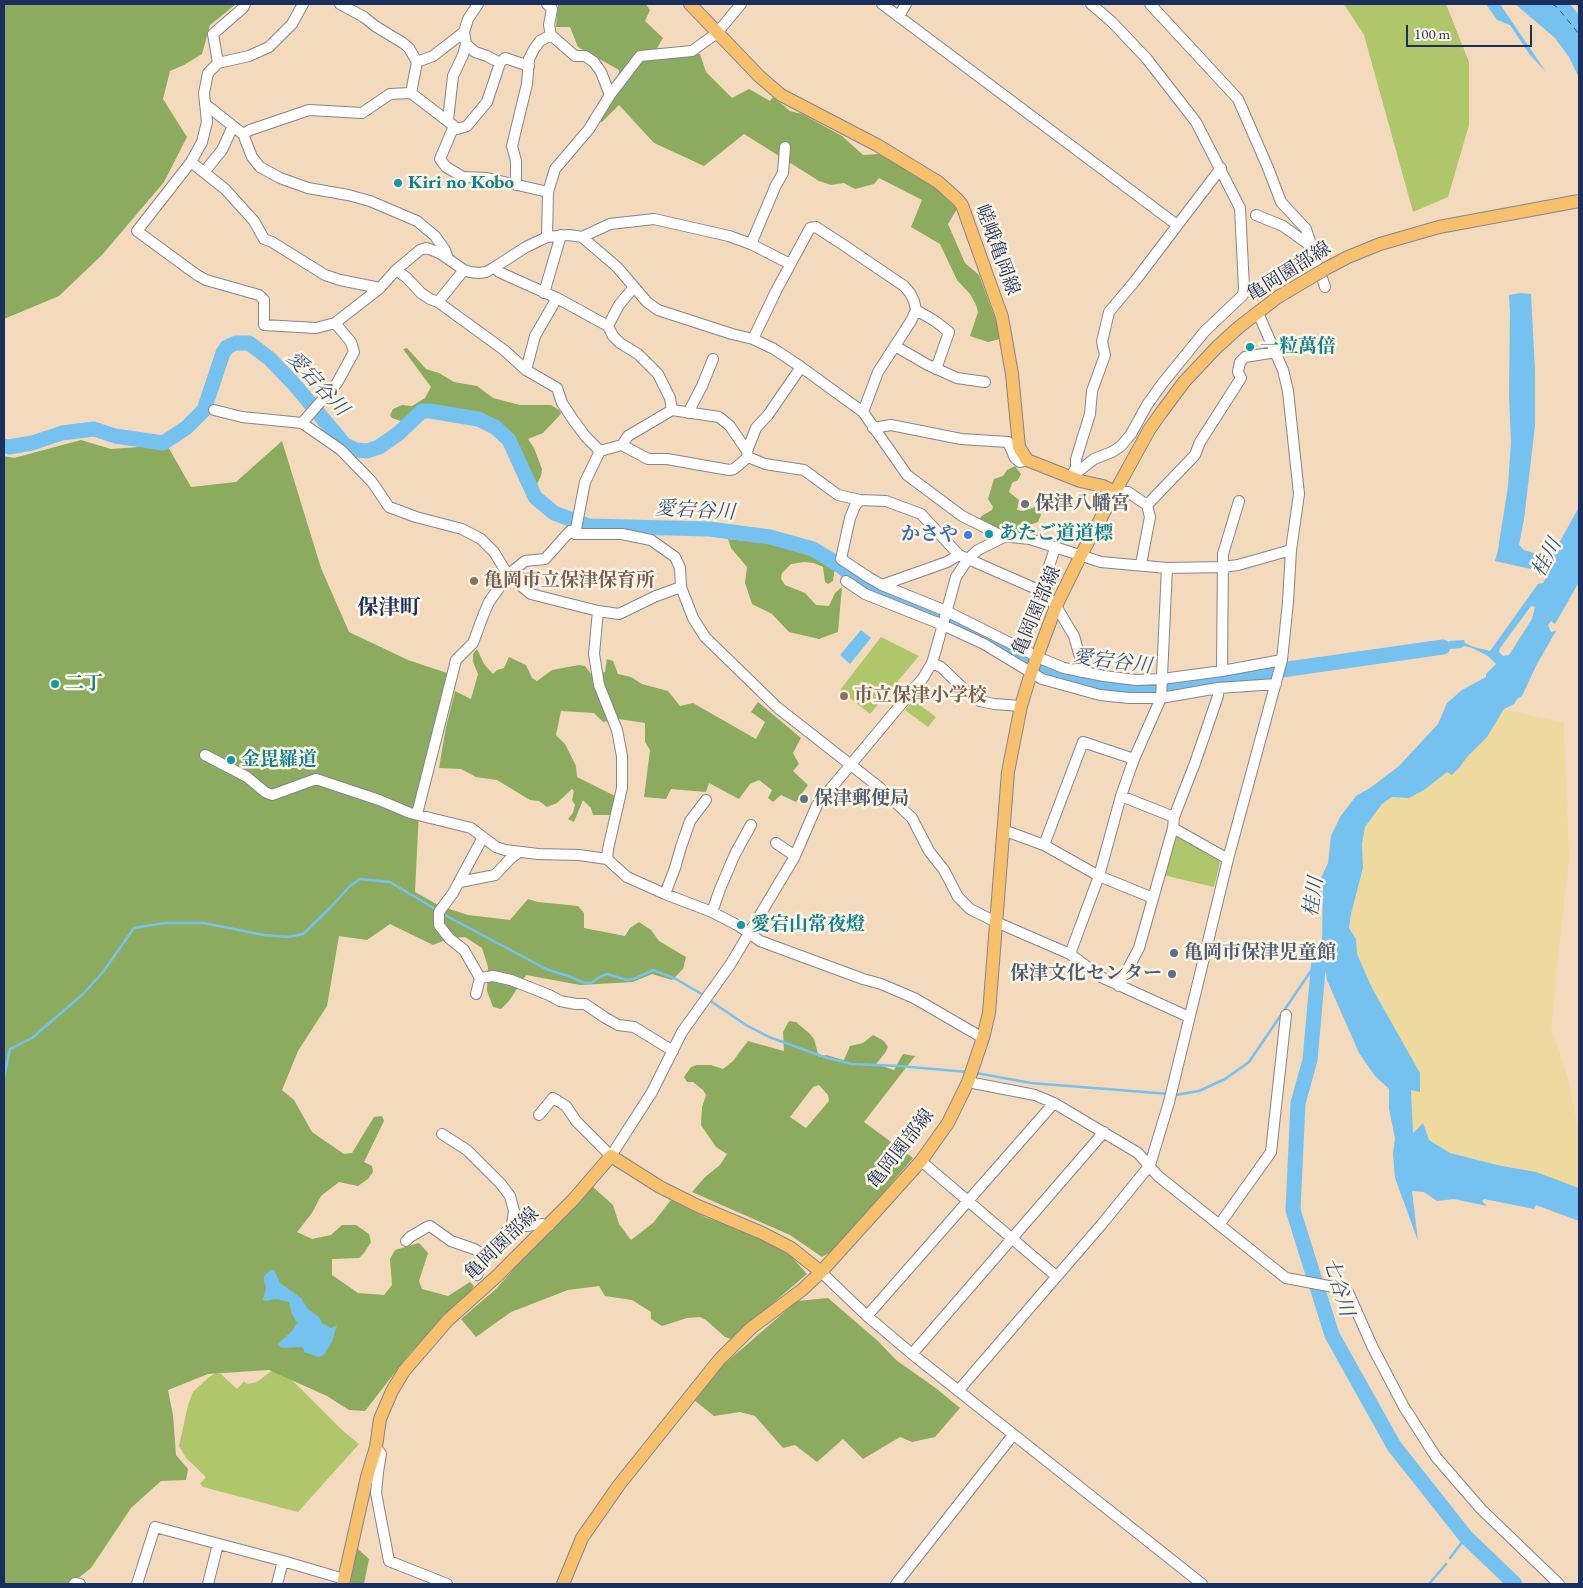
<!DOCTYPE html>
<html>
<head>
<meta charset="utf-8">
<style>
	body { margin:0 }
	#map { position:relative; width:1583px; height:1588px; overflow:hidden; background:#f3dabd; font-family:"EB Garamond",serif }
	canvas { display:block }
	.frame { position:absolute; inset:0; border:5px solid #1b2f5e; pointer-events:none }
	.scale { position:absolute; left:1406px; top:25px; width:126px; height:22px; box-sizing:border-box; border:2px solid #1b2f5e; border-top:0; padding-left:6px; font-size:15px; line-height:18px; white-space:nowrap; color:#1b2f5e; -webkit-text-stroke:4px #fcf5e5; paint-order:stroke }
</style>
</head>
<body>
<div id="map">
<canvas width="1583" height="1588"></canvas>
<div class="frame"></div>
<div class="scale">100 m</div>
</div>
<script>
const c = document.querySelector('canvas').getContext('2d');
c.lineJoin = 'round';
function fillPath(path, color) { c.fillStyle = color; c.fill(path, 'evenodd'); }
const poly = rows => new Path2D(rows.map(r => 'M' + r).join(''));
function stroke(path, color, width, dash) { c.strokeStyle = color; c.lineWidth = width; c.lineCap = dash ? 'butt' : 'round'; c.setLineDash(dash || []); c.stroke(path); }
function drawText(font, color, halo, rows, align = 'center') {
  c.font = font + ' "EB Garamond","Noto Serif JP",serif'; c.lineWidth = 5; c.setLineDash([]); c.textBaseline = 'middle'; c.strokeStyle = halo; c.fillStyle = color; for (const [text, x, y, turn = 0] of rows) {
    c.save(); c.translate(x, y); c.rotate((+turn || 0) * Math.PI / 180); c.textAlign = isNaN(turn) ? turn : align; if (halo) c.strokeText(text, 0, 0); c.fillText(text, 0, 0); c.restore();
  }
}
fillPath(poly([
	[1344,4,1446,4,1469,62,1469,125,1448,197,1413,212,1364,35],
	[881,637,919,656,870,714,840,690],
	[913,700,936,717,928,727,905,710],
	[1178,836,1218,857,1220,863,1214,887,1163,875,1173,839],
	[278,1366,342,1430,359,1444,298,1512,203,1487,200,1484,206,1477,186,1458,179,1446,188,1405,193,1392,209,1377,216,1373,221,1374,237,1389,244,1381,247,1384,257,1382]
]), '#b0c66a');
fillPath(poly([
	[4,4,236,4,210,25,202,54,184,65,170,71,163,99,187,137,164,182,102,255,59,296,4,319],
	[558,4,646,4,650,10,645,21,663,38,652,57,700,54,706,72,732,98,749,89,770,101,773,97,790,111,802,114,842,136,863,155,879,154,932,185,957,209,948,224,965,263,979,275,999,329,1000,339,988,342,970,336,978,312,976,305,970,294,957,280,940,244,911,227,922,200,879,178,874,184,855,189,844,183,831,185,819,181,744,134,704,166,654,143,619,105,602,122,597,120,617,91,619,70,578,47,570,27,556,27],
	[407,348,426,369,439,373,454,382,477,386,493,398,520,405,551,405,559,410,561,413,559,416,543,433,528,439,534,448,542,469,541,476,534,490,529,491,525,489,523,473,512,458,512,452,503,439,507,431,505,428,447,410,420,409,401,421,392,418,390,415,393,409,402,405,412,406,425,398,431,387,403,349],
	[81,440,111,449,167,445,191,487,236,482,282,441,321,568,349,632,408,660,450,674,420,790,415,892,440,906,468,915,510,920,528,899,538,902,578,906,584,913,584,928,625,936,630,928,639,922,651,930,659,941,686,957,683,969,672,980,652,974,633,982,580,985,526,975,509,1001,501,1009,493,1007,487,991,488,967,482,948,465,937,450,938,433,945,390,924,367,940,339,936,327,1006,298,1051,282,1090,294,1100,312,1132,344,1154,352,1153,374,1117,382,1116,384,1121,364,1162,372,1166,373,1172,368,1179,358,1186,339,1182,321,1196,312,1213,297,1232,312,1239,331,1235,342,1225,356,1225,369,1234,371,1242,364,1253,359,1258,332,1259,332,1275,358,1293,384,1295,392,1285,390,1259,395,1250,419,1243,428,1253,419,1281,422,1289,448,1296,470,1282,474,1286,468,1294,441,1320,410,1353,365,1411,349,1410,327,1396,269,1370,208,1374,168,1390,173,1415,176,1455,188,1469,186,1480,161,1481,131,1508,91,1568,71,1584,4,1584,4,456,14,458],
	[1015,466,1021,474,1018,480,1012,483,1009,492,1019,500,1017,510,1023,511,1035,507,1038,508,1041,515,1038,522,1032,524,1026,532,1021,535,1002,530,979,519,983,515,992,510,993,507,988,499,994,479,1003,476,1007,470],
	[728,539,792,546,822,559,835,567,833,581,828,584,825,582,823,567,814,563,804,562,791,564,782,573,781,579,785,585,805,593,816,605,829,606,835,593,842,587,838,632,819,639,789,632,772,614,752,604,745,583,747,567,731,548],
	[477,649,484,664,493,674,497,670,504,668,509,657,526,665,532,678,537,681,552,670,579,665,585,666,592,675,605,672,607,659,613,661,618,674,631,677,642,684,668,691,680,706,693,703,756,739,765,722,751,712,758,702,801,738,793,753,799,764,793,771,808,785,796,802,781,795,773,802,768,798,772,790,759,780,750,784,739,799,709,783,706,792,671,789,666,799,644,797,650,750,645,742,645,723,619,719,603,722,594,713,561,711,556,735,565,744,576,766,577,777,617,797,614,815,593,815,591,808,583,800,574,822,568,819,573,813,575,805,572,800,574,791,572,789,557,803,547,807,539,801,530,800,497,780,476,777,461,769,439,768,446,727,455,691,471,699,478,674,473,662,473,654],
	[789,1021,796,1022,810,1034,814,1039,819,1057,826,1055,844,1060,850,1046,863,1043,873,1035,884,1041,888,1047,885,1053,876,1064,894,1070,903,1054,915,1056,864,1122,913,1158,835,1249,822,1257,790,1235,692,1192,705,1177,720,1165,727,1154,716,1147,701,1125,702,1107,706,1095,703,1090,693,1082,687,1082,684,1077,691,1067,697,1065,711,1065,723,1069,733,1061,748,1041,784,1051,783,1032],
	[819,1085,828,1095,829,1101,806,1128,790,1117,813,1087],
	[593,1187,613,1205,619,1224,631,1240,653,1223,671,1200,707,1218,752,1233,790,1255,807,1274,731,1339,725,1337,706,1320,700,1317,687,1318,662,1326,651,1319,651,1312,632,1300,605,1296,599,1286,568,1290,511,1312,476,1337,461,1319,497,1288,533,1247],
	[828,1298,878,1341,896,1360,937,1389,960,1408,935,1437,912,1442,900,1437,863,1459,843,1439,817,1462,795,1445,783,1448,755,1416,740,1412,714,1416,694,1400,721,1367,797,1301],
	[357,1548,369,1559,364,1584,350,1584]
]), '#8cab5e');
fillPath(poly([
	[1504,709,1564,723,1569,856,1551,1027,1569,1082,1579,1133,1579,1189,1536,1172,1497,1165,1450,1153,1429,1140,1413,1134,1411,1089,1420,1092,1420,1073,1372,988,1357,954,1356,939,1349,928,1351,914,1363,868,1362,843,1365,827,1382,804,1392,797,1409,798,1424,790,1447,772,1459,768,1467,757,1487,737]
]), '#eeda9e');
fillPath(poly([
	[1486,4,1500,4,1546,72,1530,55,1510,25,1497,20],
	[1515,4,1570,4,1579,15,1579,78,1569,57,1555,38],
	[1521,293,1531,294,1535,371,1535,426,1524,519,1519,545,1524,550,1539,555,1547,556,1551,543,1558,545,1579,507,1579,582,1555,624,1551,621,1548,625,1551,632,1556,631,1537,664,1522,696,1517,699,1514,704,1504,709,1487,737,1467,757,1459,768,1452,775,1447,772,1424,790,1409,798,1392,797,1382,804,1365,827,1362,843,1363,868,1351,914,1349,928,1356,939,1357,954,1372,988,1420,1073,1420,1092,1411,1090,1413,1133,1423,1123,1429,1140,1450,1153,1497,1165,1536,1172,1576,1187,1579,1189,1579,1221,1536,1205,1534,1209,1484,1199,1482,1201,1487,1206,1454,1199,1437,1201,1424,1192,1412,1191,1418,1241,1395,1178,1393,1154,1395,1138,1389,1109,1389,1089,1375,1076,1359,1053,1327,980,1325,968,1323,968,1320,1010,1315,1014,1316,982,1322,944,1323,886,1314,906,1311,907,1315,891,1328,863,1331,836,1340,817,1356,796,1370,788,1399,766,1438,724,1447,703,1462,690,1486,677,1486,674,1496,664,1488,656,1472,648,1464,646,1461,648,1426,651,1423,648,1432,645,1440,646,1450,641,1464,640,1465,643,1474,647,1490,651,1538,584,1543,583,1547,576,1544,572,1495,561,1498,550,1508,486,1511,442,1509,396,1510,312,1509,295],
	[1531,606,1535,607,1532,619,1509,655,1503,656,1499,652,1500,648],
	[861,630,871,638,850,664,840,655],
	[271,1270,274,1270,280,1283,301,1298,308,1309,319,1317,322,1323,331,1328,337,1325,332,1342,324,1355,318,1357,304,1352,304,1349,302,1347,283,1348,280,1347,278,1344,292,1331,297,1323,292,1314,289,1302,276,1299,266,1301,263,1300,266,1288,264,1282,264,1276]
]), '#75c1ef');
stroke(poly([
	[443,914,546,969,571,977,584,983,591,983,600,977,607,974,627,980,634,979,653,970,676,979,705,996],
	[709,1000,746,1025,769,1037,827,1058,852,1064,899,1066,968,1072],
	[976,1073,1031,1083,1169,1094],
	[4,1077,10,1049,32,1038,83,994,103,972,134,928,164,923,204,923,264,935,288,937,303,934,329,909,350,886,360,879,390,882,437,910],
	[1175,1095,1199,1091,1225,1079,1249,1062,1319,959],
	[1450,1558,1466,1537],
	[1429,1584,1446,1564]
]), '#75c1ef', 2.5);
stroke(poly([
	[4,446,9,447,32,443,62,433,94,429,115,436,163,443,186,428,204,410,223,353,227,347,236,343,249,343,270,359,294,384,345,445,356,450,367,451,379,447,399,433,422,411,430,411,478,419,495,427,509,440,535,497,554,513,589,526,709,529,770,537,813,549,839,565,870,588,975,632,1023,657,1048,672,1078,681,1144,688,1169,686,1443,647],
	[1326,945,1319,959,1310,1060,1298,1103,1293,1210,1332,1335,1394,1446,1466,1537,1515,1584]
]), '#75c1ef', 15);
stroke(poly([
	[1552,4,1557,7,1579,34]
]), '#325482', 1, [6, 5]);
const minor = poly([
	[303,4,292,24,269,47,249,56,218,63,208,73,204,93,207,122,202,142,191,162,137,231,197,275,206,280,259,295,264,300,264,325,316,328,335,323,380,288,396,270,420,250,426,248,432,250,441,254,464,270,470,272,479,273,486,272,495,267,526,247,547,237,569,235,582,237,617,267,647,302,658,310,732,334,753,339,774,349,801,367,863,412,907,475,962,516,1004,537],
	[340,4,364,17,375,26,403,43,409,48,417,62,411,93],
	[882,4,1177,225],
	[1150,4,1238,99,1268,168,1281,202,1306,229,1325,287],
	[899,16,906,4],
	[466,44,475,52,487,56,500,63],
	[417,62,433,56,464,32],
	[218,63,213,34,243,8,245,4],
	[610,95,640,56,692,51,717,33,741,4],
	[205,104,243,134,252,157,260,167,280,178,308,188,348,195,370,201,417,221,435,236,445,250,448,259],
	[448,120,453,76,463,55,466,44,464,32,468,19,478,4],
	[454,126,457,129,467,126,487,102,500,63,505,58,529,66],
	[243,134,250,130,309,110,362,113,390,94,411,93,454,126,440,159,446,167,463,177,487,178,548,192],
	[191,162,225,189,254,221,264,239,272,242,325,275,340,280,380,288],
	[205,171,222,150,233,126],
	[516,185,516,161,512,146,527,84,529,59,534,49,540,41,551,35],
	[1256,215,1283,226,1312,247],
	[547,237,548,192,555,169,589,129,610,95,601,72,594,62,585,56,575,56,551,35,549,25,552,9,547,4],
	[582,237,610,224,654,219,729,236,751,244,790,264],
	[751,244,776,185,783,173,785,147],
	[495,267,499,272,557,298,608,326,613,336,620,343,638,354,658,374,670,398,672,410,719,417,730,426,747,451,748,457],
	[396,270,407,278,421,293,430,299,438,302],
	[464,270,438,302,504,350,526,370,557,388,562,403,574,421,586,437,600,451],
	[544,293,561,235],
	[916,310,935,321,949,332,936,369],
	[608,326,619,305,634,287],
	[753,339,776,291,810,228,816,227,845,246,904,286,910,293,914,301,916,310,911,321,878,372,863,412],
	[895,346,928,365,957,378,985,382],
	[526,370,535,336,557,298],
	[214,410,242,417,302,423,341,450,372,482,389,507,416,517,462,529,481,539,494,552,508,575,531,594,598,611,619,614,656,596,681,587],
	[688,413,702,386,713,359],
	[302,423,337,383,354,352,351,342,335,323],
	[873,428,891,425,961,439,1008,442,1015,458,1020,462,1027,460],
	[622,445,628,436,672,410],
	[747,451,756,428,768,415,801,367],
	[748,457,765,464,804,470,838,495,860,500,886,501,921,514,959,555,1041,591,1056,606,1074,636,1080,657,1081,672],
	[1071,476,1076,468,1076,459,1090,414,1092,391,1105,355,1102,342,1109,312,1135,281,1221,168],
	[1071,477,1094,459,1112,452,1121,446,1131,434,1147,405,1162,384,1205,331,1243,295,1244,288,1240,208,1196,122,1147,59,1112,22,1091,4],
	[1115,492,1128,492,1147,505,1150,517,1141,564],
	[860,500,855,506,850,518,841,559,868,577,882,585,947,562,959,555],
	[1147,505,1195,455,1200,442,1241,378,1238,372,1240,362,1245,357,1276,352],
	[575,534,585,482,600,451,622,445,648,459,667,459,729,470,734,469,748,457],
	[846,581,865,594,943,625,984,644,1042,679,1100,695,1129,698,1161,698,1218,688,1276,684],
	[882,585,946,611,1042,659,1064,668,1104,676,1136,680,1162,679,1222,671,1282,660],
	[1041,591,1055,548],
	[598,611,594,654,599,685,617,730,622,756,622,788,608,849,607,859],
	[932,663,941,667,968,693,980,701,994,704,1021,706],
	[1222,671,1223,554,1239,501],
	[205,755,247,777,265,792,272,795,316,779,379,800,410,813,471,828,496,847,505,850,538,854,579,855,607,859,627,877,665,894,712,912,739,926,760,941,863,979,881,984,914,998,983,1038],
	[1121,796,1174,817],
	[417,814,456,660,473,643,483,616,489,602,508,575,525,561,545,559,570,531,575,534,622,534,651,540,675,557,680,568,681,587,693,618,705,637,778,708,879,787,912,818,929,851,944,870,958,897,970,909,996,922,1070,954,1101,977,1189,1017],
	[1173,828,1228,859],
	[1003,830,1044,845,1099,876,1153,898],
	[776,843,795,856],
	[1044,845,1083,742,1134,759],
	[460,882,495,875,510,859,519,852],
	[665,894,675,868,681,847,690,821,706,800],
	[712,912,720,889,735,854,751,825],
	[1070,954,1099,876,1121,796,1134,759,1161,698,1167,568],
	[480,978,493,976,511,980,549,995,560,1001,576,1004,585,1004,604,1017,618,1025,634,1027,673,1051],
	[1119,986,1139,948,1173,828,1174,817,1195,763,1218,696,1218,688],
	[476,994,480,978,464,950,449,938,439,925,439,912,453,893,483,837],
	[968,1082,1035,1095,1054,1103,1138,1153,1158,1176,1286,1278,1339,1288,1348,1292,1373,1348,1404,1407,1436,1457,1481,1509,1559,1584],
	[539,1115,553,1098,566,1106,576,1121,611,1156,652,1092,682,1032,730,965,794,858,817,805,923,678,932,663,935,653,956,577,968,559,978,550,1004,537,1011,537,1030,539,1101,562,1167,568,1223,567,1238,565,1291,550],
	[442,1134,467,1150,501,1184,510,1196,514,1211,512,1225,486,1256,477,1275],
	[921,1161,1056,1276],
	[512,1225,526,1226,542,1224,549,1226],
	[1219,1225,1271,1152,1286,1015],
	[406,1241,410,1237,427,1227,430,1226,451,1241,474,1249,486,1256],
	[821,1272,867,1316,912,1354,1202,1584],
	[867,1316,1054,1103],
	[912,1354,1104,1132],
	[958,1391,1102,1224,1150,1165,1169,1102,1228,859,1282,660,1288,602,1291,550,1299,494,1288,391,1283,370,1258,313],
	[376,1447,381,1454,378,1472,376,1493,389,1561,447,1584],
	[74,1584,75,1583,80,1584],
	[137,1584,155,1527,283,1561,344,1579],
	[208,1584,218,1544],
	[277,1584,283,1561],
	[896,1584,1013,1435]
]);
const major = poly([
	[690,4,759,76,781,95,877,145,938,182,957,199,962,205,1002,317,1012,374,1019,447,1027,460,1080,481,1103,486,1115,492],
	[343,1584,367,1477,376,1447,380,1419,392,1391,404,1371,448,1320,497,1276,573,1200,611,1156,660,1187,698,1206,762,1233,791,1248,821,1272],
	[563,1584,582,1538,619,1485,719,1360,751,1328,802,1290,821,1272,921,1161,948,1123,968,1082,983,1038,989,1013,1008,772,1021,706,1031,673,1056,606,1081,555,1115,492,1149,430,1161,413,1184,382,1217,347,1239,327,1278,297]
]);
stroke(minor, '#87848e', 12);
stroke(major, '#87848e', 14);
stroke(minor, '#fff', 10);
stroke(major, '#f7c06c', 12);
const majorBridge = poly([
	[1278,297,1327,268,1348,257,1380,244,1439,227,1579,201]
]);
stroke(majorBridge, '#87848e', 14, []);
stroke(majorBridge, '#f7c06c', 12);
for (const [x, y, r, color] of [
	[398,183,5,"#0f9aa8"],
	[1250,347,5,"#0f9aa8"],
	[1025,504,5,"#6b7280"],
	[989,534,5,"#0f9aa8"],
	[968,535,5,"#3f7fe0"],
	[474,581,5,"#8d6e63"],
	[55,684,5,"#0f9aa8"],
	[844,696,5,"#8d6e63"],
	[231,760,5,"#0f9aa8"],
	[804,799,5,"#5c6f8a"],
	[741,925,5,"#0f9aa8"],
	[1174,953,5,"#5c6f8a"],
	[1172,974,5,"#5c6f8a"]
]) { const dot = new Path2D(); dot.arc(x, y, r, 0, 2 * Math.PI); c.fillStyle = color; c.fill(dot); stroke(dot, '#fcf5e5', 2); }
drawText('bold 19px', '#0d838f', '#fcf5e5', [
	["Kiri no Kobo",408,183],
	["一粒萬倍",1260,347],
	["あたご道道標",999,534],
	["二丁",65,684],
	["金毘羅道",241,760],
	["愛宕山常夜燈",751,925]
], 'left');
drawText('19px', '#1b2f5e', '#fcf5e5', [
	["嵯峨亀岡線",997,250,70],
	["亀岡園部線",1289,272,-32],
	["亀岡園部線",1037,611,-67],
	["亀岡園部線",901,1149,-52],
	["亀岡園部線",502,1244,-44]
]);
drawText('bold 19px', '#5b616d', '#fcf5e5', [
	["保津八幡宮",1035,504]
], 'left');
drawText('bold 19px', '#366cbe', '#fcf5e5', [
	["かさや",958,535]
], 'right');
drawText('bold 19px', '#785e54', '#fcf5e5', [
	["亀岡市立保津保育所",484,581],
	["市立保津小学校",854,696]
], 'left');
drawText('bold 19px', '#4e5e75', '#fcf5e5', [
	["保津郵便局",814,799],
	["亀岡市保津児童館",1184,953],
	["保津文化センター",1162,974,"right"]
], 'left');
drawText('italic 20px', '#325482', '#fcf5e5', [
	["愛宕谷川",317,384,47],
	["愛宕谷川",695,511,3],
	["桂川",1547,558,-62],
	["愛宕谷川",1112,662,7],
	["桂川",1314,897,-81],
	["七谷川",1338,1287,73]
]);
drawText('bold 21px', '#1b2f5e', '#fcf5e5', [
	["保津町",389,608]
]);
</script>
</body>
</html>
